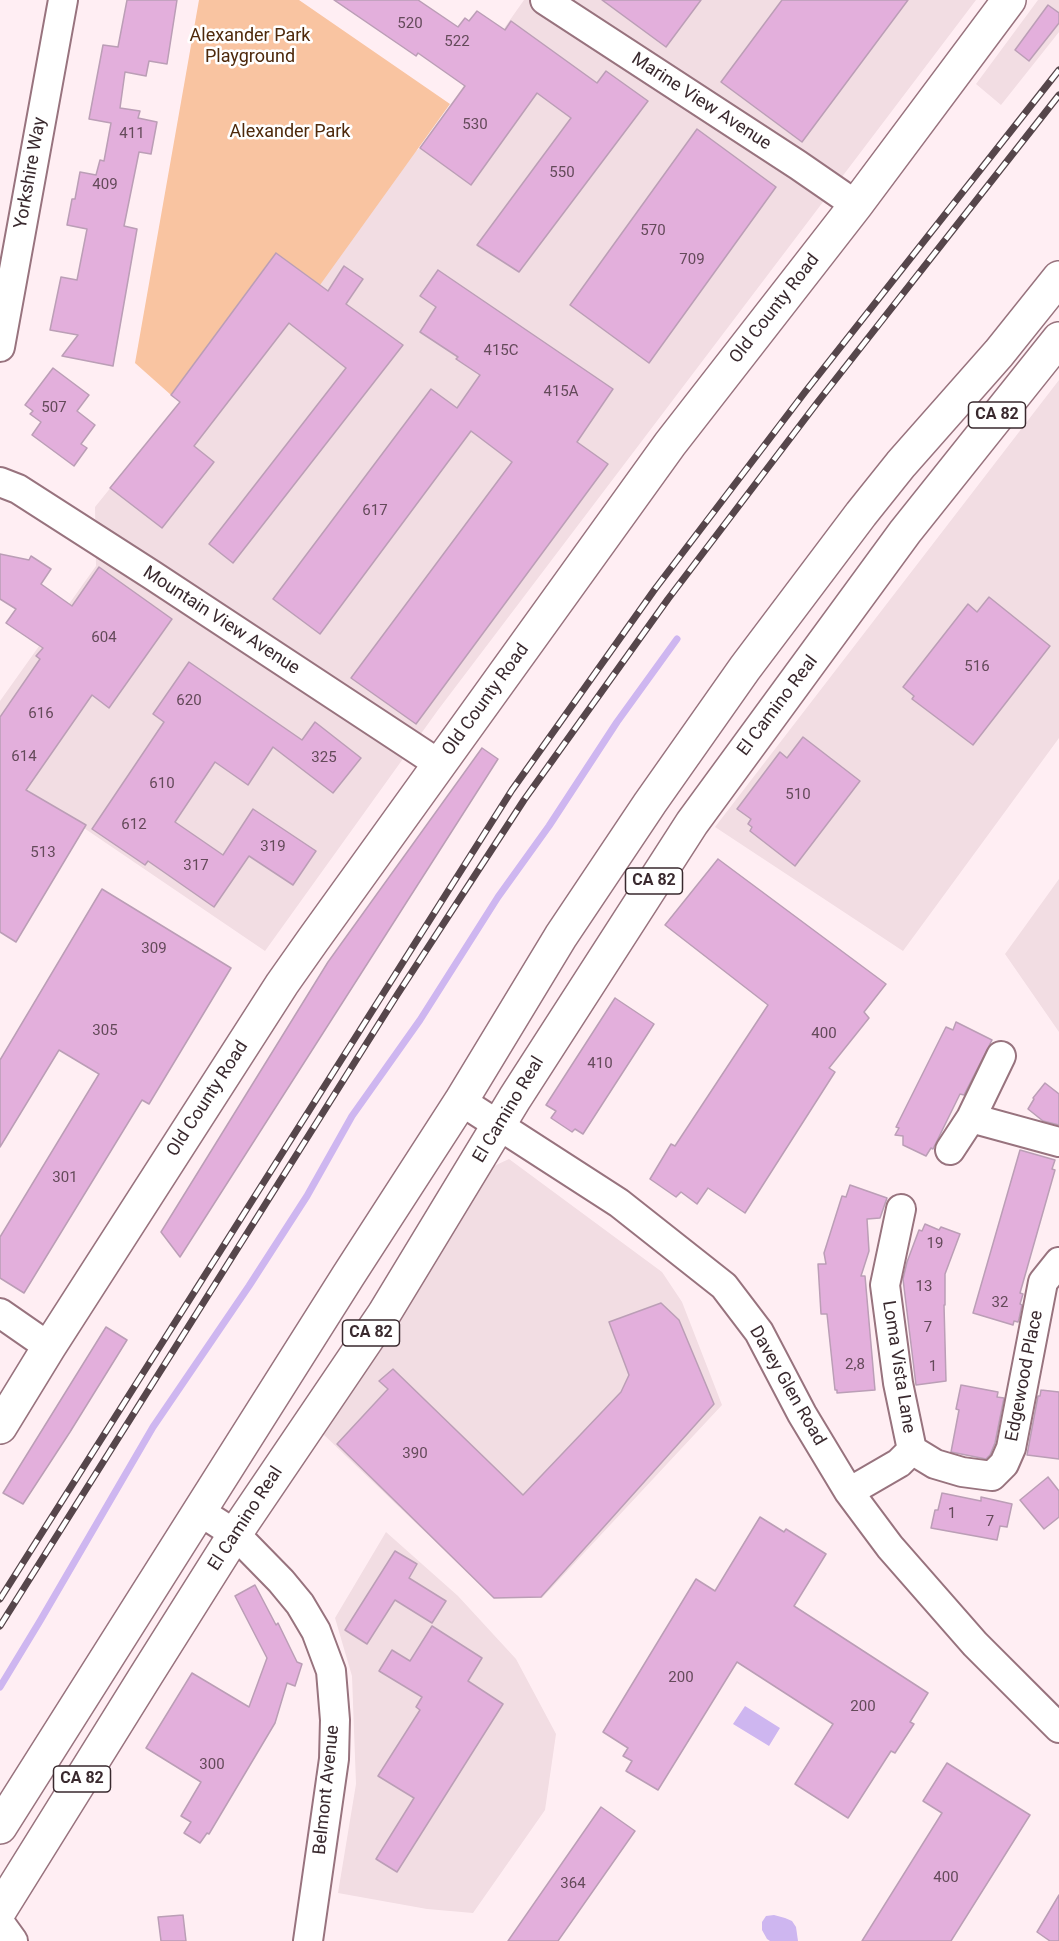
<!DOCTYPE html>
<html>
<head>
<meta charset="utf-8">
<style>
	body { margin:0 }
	canvas { display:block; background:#ffeef3 }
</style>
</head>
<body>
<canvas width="1059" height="1941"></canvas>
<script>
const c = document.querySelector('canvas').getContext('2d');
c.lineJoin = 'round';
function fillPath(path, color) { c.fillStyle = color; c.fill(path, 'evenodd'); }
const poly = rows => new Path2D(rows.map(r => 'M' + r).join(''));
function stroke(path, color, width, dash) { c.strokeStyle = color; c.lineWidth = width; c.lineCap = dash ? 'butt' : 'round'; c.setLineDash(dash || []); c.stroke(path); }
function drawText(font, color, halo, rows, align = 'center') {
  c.font = font + ' Roboto,sans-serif'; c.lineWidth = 5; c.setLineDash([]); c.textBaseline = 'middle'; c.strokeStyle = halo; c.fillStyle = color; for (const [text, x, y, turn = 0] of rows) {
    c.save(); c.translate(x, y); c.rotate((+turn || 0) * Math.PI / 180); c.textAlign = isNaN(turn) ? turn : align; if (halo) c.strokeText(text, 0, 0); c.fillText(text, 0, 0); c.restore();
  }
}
fillPath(poly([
	[524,0,976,0,438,710,265,951,0,771,0,701,96,566,95,507,180,402,171,395,276,253,420,148],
	[1038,0,1059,0,1059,32,1001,105,976,84],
	[1059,380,1059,738,903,951,715,827],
	[1059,879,1059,1032,1005,954],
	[509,1159,662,1272,682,1302,722,1405,542,1598,493,1597,323,1434,494,1166],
	[386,1532,458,1596,516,1659,556,1734,545,1810,473,1913,427,1909,338,1893,356,1784,352,1676,335,1618]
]), '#f2dde3');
fillPath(poly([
	[199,0,299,0,450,104,320,285,276,253,171,395,135,363]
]), '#f9c4a1');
fillPath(poly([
	[745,1706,780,1728,769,1746,733,1724],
	[774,1915,785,1918,792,1921,796,1927,798,1941,770,1941,767,1939,762,1930,762,1922,766,1916]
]), '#ceb6f0');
stroke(poly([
	[0,1687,40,1621,153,1427,249,1286,307,1196,352,1116,420,1020,498,897,549,826,617,722,677,639]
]), '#ceb6f0', 7);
const building = poly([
	[127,0,177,0,167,64,149,61,146,76,125,72,120,108,140,111,138,118,157,122,151,154,139,152,124,226,137,229,113,366,62,356,78,335,50,330,61,277,77,280,87,229,67,225,72,199,75,199,80,172,96,175,100,160,104,161,111,123,89,119,103,45,118,47,127,0],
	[334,0,418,0,458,27,465,18,469,21,477,11,505,30,511,21,597,83,606,71,648,101,519,272,477,245,571,118,537,93,471,185,420,148,465,86,418,53,416,56,334,0],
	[602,0,701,0,666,47,602,0],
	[782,0,908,0,802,142,721,82,782,0],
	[1048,5,1059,13,1059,23,1029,61,1015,50,1048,5],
	[697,129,776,187,649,363,570,305,697,129],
	[276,253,328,291,344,266,363,279,346,304,403,345,233,563,209,544,346,368,289,323,194,446,214,462,162,528,110,488,180,402,171,395,276,253],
	[438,270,613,389,577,442,608,464,416,724,351,678,512,462,471,431,320,634,273,599,431,389,457,408,480,375,456,359,458,357,420,332,436,307,420,296,438,270],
	[53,368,89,395,77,411,95,425,81,444,87,448,74,466,32,435,41,422,30,414,33,411,25,405,53,368],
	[0,554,29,560,31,556,51,569,41,584,72,606,99,567,172,619,109,708,92,695,26,790,86,825,16,942,0,932,0,717,40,659,36,656,43,648,6,623,16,609,0,599,0,554],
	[989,597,1050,646,973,745,912,699,914,696,903,687,968,604,977,612,989,597],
	[189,662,302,740,315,722,361,758,333,793,273,747,248,785,215,762,175,822,223,855,253,809,316,851,293,885,249,856,214,907,148,861,145,865,92,829,164,722,153,714,189,662],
	[803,737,860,781,795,866,750,831,752,827,748,824,751,819,737,809,780,752,787,758,803,737],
	[482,748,498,759,180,1257,161,1232,328,962,482,748],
	[718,859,886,984,864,1012,869,1018,829,1068,835,1072,745,1213,708,1188,697,1204,681,1192,676,1197,650,1179,671,1144,675,1146,768,1005,665,925,718,859],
	[102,889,231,968,149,1104,142,1100,24,1293,0,1278,0,1237,99,1074,59,1050,0,1147,0,1060,102,889],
	[615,998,654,1024,583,1134,575,1129,572,1132,551,1118,556,1111,546,1105,615,998],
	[956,1022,992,1040,964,1095,960,1094,933,1149,931,1148,926,1156,903,1145,903,1136,895,1135,899,1128,896,1127,946,1027,953,1030,956,1022],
	[1045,1083,1059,1094,1059,1125,1043,1121,1028,1109,1034,1099,1033,1098,1045,1083],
	[1020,1150,1055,1160,1052,1169,1055,1170,1020,1293,1023,1294,1020,1304,1022,1305,1019,1319,1018,1322,1014,1321,1013,1325,973,1313,1020,1150],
	[850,1185,887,1198,880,1218,867,1219,869,1251,861,1276,865,1276,875,1390,837,1393,837,1390,835,1390,827,1314,821,1314,818,1264,826,1264,824,1253,842,1196,846,1197,850,1185],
	[925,1224,939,1230,941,1227,960,1234,945,1274,945,1305,944,1305,946,1381,916,1385,903,1279,907,1262,919,1230,922,1231,925,1224],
	[661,1303,679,1320,714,1404,541,1597,494,1598,337,1444,388,1389,379,1381,393,1369,523,1495,621,1392,629,1375,609,1322,661,1303],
	[106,1327,127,1340,70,1432,23,1504,3,1493,106,1327],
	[961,1385,998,1392,997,1397,1004,1398,995,1443,990,1455,986,1459,951,1452,959,1410,956,1409,961,1385],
	[1041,1390,1059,1392,1059,1459,1027,1455,1038,1396,1040,1396,1041,1390],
	[1048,1477,1059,1491,1059,1517,1044,1529,1020,1500,1048,1477],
	[942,1493,981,1501,981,1497,1012,1504,1007,1527,1000,1526,997,1540,931,1528,935,1510,938,1510,942,1493],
	[760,1517,784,1532,786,1529,826,1554,794,1606,928,1693,910,1722,914,1724,895,1753,891,1751,848,1818,795,1784,833,1724,737,1662,658,1790,626,1771,632,1761,623,1756,628,1748,603,1732,696,1579,715,1591,760,1517],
	[395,1551,417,1564,409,1578,446,1601,432,1623,395,1600,367,1644,345,1630,395,1551],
	[255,1585,276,1625,278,1623,297,1662,302,1664,295,1686,287,1683,275,1723,209,1834,207,1833,200,1843,184,1833,191,1822,181,1816,201,1782,146,1748,192,1673,249,1707,267,1658,235,1596,255,1585],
	[432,1626,482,1658,468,1681,503,1704,397,1872,376,1859,414,1798,378,1776,420,1710,416,1707,422,1697,379,1671,392,1650,410,1661,432,1626],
	[947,1763,1030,1815,951,1941,862,1941,942,1813,923,1801,947,1763],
	[601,1807,635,1831,558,1941,508,1941,601,1807],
	[1059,1895,1059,1941,1050,1941,1037,1932,1059,1895],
	[183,1915,186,1941,161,1941,158,1917,183,1915]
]);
fillPath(building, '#e3afdc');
stroke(building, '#bb9eb6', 1.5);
const street = poly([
	[545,0,798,165,856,205],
	[0,347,63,0],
	[0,482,18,489,152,575,439,764],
	[461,1101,619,1203,724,1286,759,1332,802,1414,849,1492,890,1547,975,1644,1059,1728],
	[971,1118,1059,1142],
	[950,1150,971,1118,1001,1056],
	[901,1209,885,1285,898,1383,912,1450],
	[0,1313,49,1347],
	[912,1450,935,1464,962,1472,992,1476,1004,1464,1011,1448,1043,1282,1059,1262],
	[849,1492,899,1463,912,1450],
	[199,1511,235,1534,281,1581,300,1604,316,1631,331,1671,335,1720,334,1759,308,1941],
	[0,1923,13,1941]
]);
const secondary = poly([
	[0,1427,49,1347,282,984,313,940,670,444,856,205,1009,0]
]);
const primary = poly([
	[0,1827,348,1276,461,1101,561,936,650,803,745,668,861,514,901,464,999,353,1059,278],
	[0,1910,145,1677,235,1534,384,1314,515,1098,692,823,905,532,1059,339]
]);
stroke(street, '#98737e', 32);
stroke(secondary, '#98737e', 36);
stroke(primary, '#98737e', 36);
stroke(street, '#fff', 28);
stroke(secondary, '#fff', 33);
stroke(primary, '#fff', 33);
const rail = poly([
	[0,1599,512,790,655,589,805,392,1059,70],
	[0,1626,397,995,524,800,668,599,817,403,1059,95]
]);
stroke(rail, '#56464b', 7);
stroke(rail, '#fff', 4.5, [14]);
drawText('15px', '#644a5a', null, [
	["520",410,24],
	["522",457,42],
	["530",475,125],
	["411",132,134],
	["550",562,173],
	["409",105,185],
	["570",653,231],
	["709",692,260],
	["415C",501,351],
	["415A",561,392],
	["507",54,408],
	["617",375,511],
	["604",104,638],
	["516",977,667],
	["620",189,701],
	["616",41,714],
	["614",24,757],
	["325",324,758],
	["610",162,784],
	["510",798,795],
	["612",134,825],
	["319",273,847],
	["513",43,853],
	["317",196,866],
	["309",154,949],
	["305",105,1031],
	["400",824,1034],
	["410",600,1064],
	["301",65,1178],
	["19",935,1244],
	["13",924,1287],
	["32",1000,1303],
	["7",928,1328],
	["2,8",855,1365],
	["1",933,1367],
	["390",415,1454],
	["1",952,1514],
	["7",990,1522],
	["200",681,1678],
	["200",863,1707],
	["300",212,1765],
	["400",946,1878],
	["364",573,1884]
]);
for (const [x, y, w] of [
	[997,415,57],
	[654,881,57],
	[371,1333,57],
	[82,1779,57]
]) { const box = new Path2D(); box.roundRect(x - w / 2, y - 13, w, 26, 4.5); c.fillStyle = '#fff'; c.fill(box); stroke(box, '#39292e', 1.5); }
drawText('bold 16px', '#39292e', null, [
	["CA 82",997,415],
	["CA 82",654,881],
	["CA 82",371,1333],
	["CA 82",82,1779]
]);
drawText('18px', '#4e290b', '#fff', [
	["Alexander Park",250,36],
	["Playground",250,57],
	["Alexander Park",290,132]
]);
drawText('18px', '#39292e', '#fff', [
	["Marine View Avenue",701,102,33],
	["Yorkshire Way",31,173,-80],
	["Old County Road",775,309,-52],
	["Mountain View Avenue",221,621,33],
	["Old County Road",486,700,-54],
	["El Camino Real",778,706,-53],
	["Old County Road",208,1099,-57],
	["El Camino Real",509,1110,-59],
	["Loma Vista Lane",898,1367,81],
	["Edgewood Place",1025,1376,-79],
	["Davey Glen Road",787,1386,60],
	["El Camino Real",246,1519,-57],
	["Belmont Avenue",327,1790,-84]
]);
</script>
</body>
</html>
